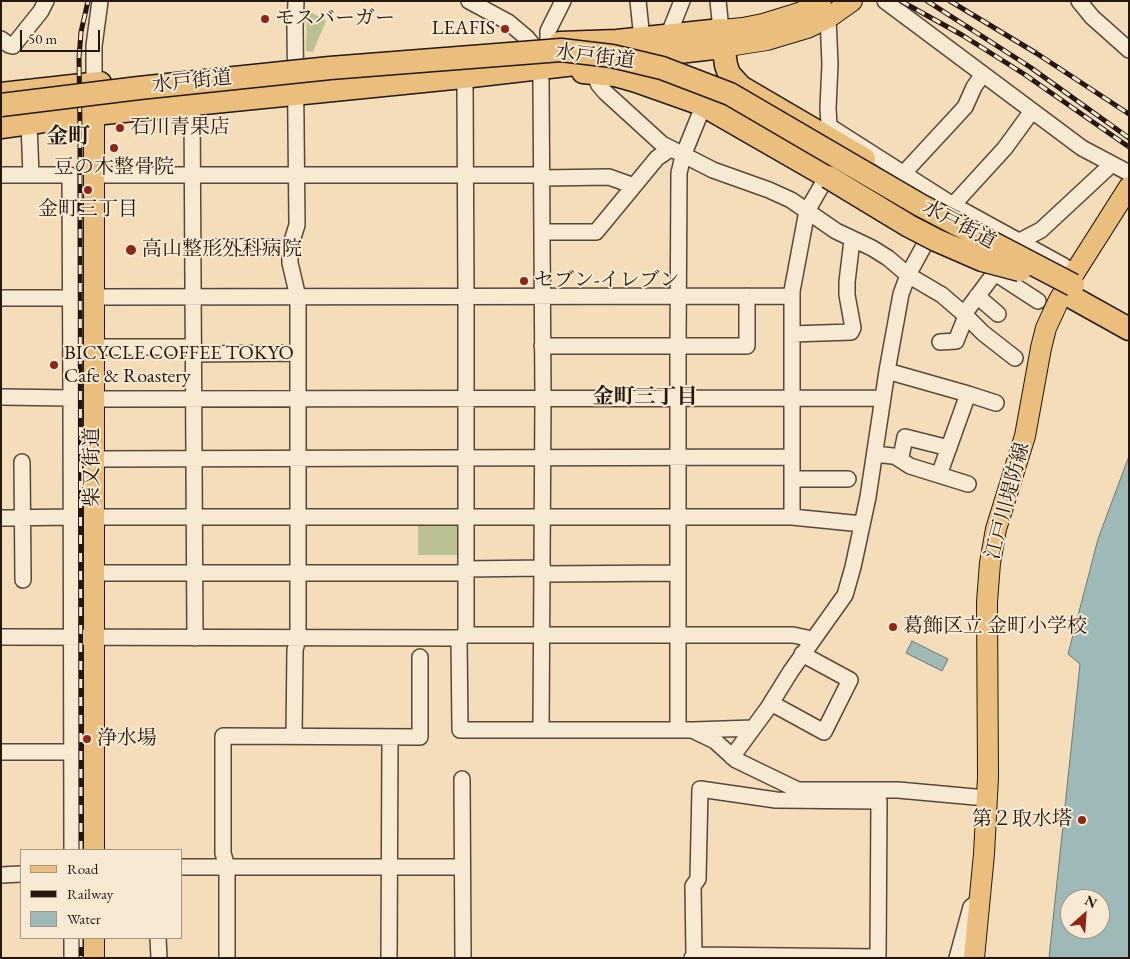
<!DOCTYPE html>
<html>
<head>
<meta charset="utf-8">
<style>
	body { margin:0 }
	#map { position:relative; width:1130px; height:959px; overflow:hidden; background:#f4ddb9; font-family:"EB Garamond",serif }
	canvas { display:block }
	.frame { position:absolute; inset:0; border:2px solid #25170f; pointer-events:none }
	.legend { position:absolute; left:20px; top:849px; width:162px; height:90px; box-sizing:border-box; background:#f8e9d2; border:1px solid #a49584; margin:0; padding:6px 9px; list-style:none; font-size:15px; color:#25170f }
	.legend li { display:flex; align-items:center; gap:10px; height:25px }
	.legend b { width:25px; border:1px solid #a49584 }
	.north { position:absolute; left:1060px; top:889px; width:50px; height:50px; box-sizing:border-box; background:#f8e9d2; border:1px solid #a49584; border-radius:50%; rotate:26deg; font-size:14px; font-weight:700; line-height:20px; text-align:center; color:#25170f }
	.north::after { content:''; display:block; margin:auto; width:18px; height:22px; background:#8f2418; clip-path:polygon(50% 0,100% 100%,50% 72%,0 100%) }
	.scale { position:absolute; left:20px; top:30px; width:80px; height:22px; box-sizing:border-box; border:2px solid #25170f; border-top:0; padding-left:6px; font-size:15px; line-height:18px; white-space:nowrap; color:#25170f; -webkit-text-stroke:4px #f8e9d2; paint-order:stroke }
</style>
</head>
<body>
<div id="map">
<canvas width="1130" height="959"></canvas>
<div class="frame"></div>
<ul class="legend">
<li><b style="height:6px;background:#eabe7c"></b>Road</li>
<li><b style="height:6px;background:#25170f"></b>Railway</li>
<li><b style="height:14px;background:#9ebab8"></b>Water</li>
</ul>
<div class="north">N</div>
<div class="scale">50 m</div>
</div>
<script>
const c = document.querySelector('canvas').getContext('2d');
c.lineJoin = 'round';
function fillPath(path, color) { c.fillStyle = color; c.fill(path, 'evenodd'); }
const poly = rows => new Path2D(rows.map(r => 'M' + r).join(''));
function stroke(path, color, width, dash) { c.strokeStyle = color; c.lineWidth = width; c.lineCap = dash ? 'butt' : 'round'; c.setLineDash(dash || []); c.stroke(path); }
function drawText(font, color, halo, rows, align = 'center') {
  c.font = font + ' "EB Garamond","Noto Serif JP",serif'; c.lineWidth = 4; c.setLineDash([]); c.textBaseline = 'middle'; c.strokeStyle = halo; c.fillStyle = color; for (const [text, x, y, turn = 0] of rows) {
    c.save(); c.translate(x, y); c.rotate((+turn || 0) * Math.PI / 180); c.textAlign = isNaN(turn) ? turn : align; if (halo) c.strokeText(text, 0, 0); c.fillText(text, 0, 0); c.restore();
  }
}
fillPath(poly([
	[307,10,326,21,313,52,306,51],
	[463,521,464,555,418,555,418,522]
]), '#bac190');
const water = poly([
	[1129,456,1129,958,1049,958,1080,664,1068,654,1098,539,1129,456],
	[1070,899,1100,899,1100,929,1070,929,1070,899],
	[912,641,948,659,942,671,906,653,912,641]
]);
fillPath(water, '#9ebab8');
stroke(water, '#6e7974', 1);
const minor = poly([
	[469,1,508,22,527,38,532,44,539,68,541,81,543,397,541,730],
	[638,1,642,39],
	[718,1,721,30],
	[885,1,1082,148,1129,173],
	[1079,1,1092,17,1129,50],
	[828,18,830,64,828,108,829,126,953,205,1064,266],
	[668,36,682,1],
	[1,39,9,45,13,46,41,11,46,1],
	[548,44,548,31,563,1],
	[593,72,599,85,605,92,662,144,713,170,769,190,791,200,836,231,872,248,888,258,908,275,942,295,964,314,1018,242,1041,230,1112,164],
	[463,77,465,87,466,296,466,635],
	[94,83,94,46,100,1],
	[192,103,195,638],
	[29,123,31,175],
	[903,174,965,107,974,87,983,74],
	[1,175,70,175,71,398],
	[93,175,541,175],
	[542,178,609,177,634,186],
	[542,232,596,232,657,158,670,149],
	[192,247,290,247],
	[995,273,1038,301],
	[977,296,998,314],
	[93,297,792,296],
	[1,298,71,298],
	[964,314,983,333,1015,358],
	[792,334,851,332,853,328,847,295,847,282,852,240],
	[940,342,956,341,966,316],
	[542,346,747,346,747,296],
	[93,347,194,347],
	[194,354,297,353],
	[887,371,968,394,939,475],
	[968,394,996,403],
	[1,397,71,398,72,850],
	[93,399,882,398],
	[875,454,901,457,905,437,949,448],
	[896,457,910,466,968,484],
	[93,459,791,457],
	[22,462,23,580],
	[792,479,848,479],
	[93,517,792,517,862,524],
	[792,517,792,291,807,211,822,185],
	[1,518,71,517],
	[465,569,543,568],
	[93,573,466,573],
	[543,574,678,573],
	[1,637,459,638,466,635,793,635,812,639],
	[459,638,460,730,692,730,715,741,736,760,798,790,898,790,986,798],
	[771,703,824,732,850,680,802,654],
	[678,730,678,346,679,173,683,156,700,114,701,104],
	[694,730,753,728],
	[294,736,295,650,298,638,298,297,290,263,290,247,297,225,295,27,296,1],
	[1,752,72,752],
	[732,757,768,708,791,671,845,595,853,567,868,497,887,371,901,294,908,275,926,242,953,205,1005,148,1032,111],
	[462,779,463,958],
	[181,867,462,867],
	[1,875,21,874],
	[158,938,159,958],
	[694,955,693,886,698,879,700,789,776,800,879,801,878,958],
	[72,958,72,938],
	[227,958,227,867,223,853,223,736,420,737,420,657],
	[389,958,390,737],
	[692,958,694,955,878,957],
	[957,958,971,907,976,903]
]);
const major = poly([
	[721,30,743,28,763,24,802,12,821,1],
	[722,47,767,40,807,28,828,18,852,1],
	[94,850,94,100],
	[94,938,94,958],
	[974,958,984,854,988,777,987,602,990,563,996,529,1025,436,1041,348,1046,328,1058,302,1075,272,1129,187]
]);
const highway = poly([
	[560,43,617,41,721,30,726,65,729,74,741,87,864,159],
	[583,72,615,75,636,81,701,104,828,177],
	[1,94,100,83],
	[1,127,94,114,463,77,722,47],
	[1068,295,1129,329]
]);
stroke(minor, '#59483a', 18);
stroke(major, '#25170f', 22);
stroke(highway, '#25170f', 25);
stroke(minor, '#f8e9d2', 15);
stroke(major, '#eabe7c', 20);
stroke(highway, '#eabe7c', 22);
const rail = poly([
	[901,1,962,35,1024,74,1129,147],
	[927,1,1030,67,1129,138],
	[950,1,1036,53,1129,114],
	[81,850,80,130,79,58,81,32,88,1],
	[81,938,81,958]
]);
stroke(rail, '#25170f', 5);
stroke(rail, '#f8e9d2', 3, [9]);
const highwayBridge = poly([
	[1,105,139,88,330,68,561,50,612,56,662,68,730,94,920,205,1073,285],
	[828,177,909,226,936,240,982,260,1020,270]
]);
stroke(highwayBridge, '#25170f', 25, []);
stroke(highwayBridge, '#eabe7c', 22);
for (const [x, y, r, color] of [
	[265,19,5,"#8f2418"],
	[505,29,5,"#8f2418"],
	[120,128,5,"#8f2418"],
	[114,148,5,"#8f2418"],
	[88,190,5,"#8f2418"],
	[131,250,6,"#8f2418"],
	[524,281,5,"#8f2418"],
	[54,365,5,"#8f2418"],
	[893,627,5,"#8f2418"],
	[87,739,5,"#8f2418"],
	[1082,820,5,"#8f2418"]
]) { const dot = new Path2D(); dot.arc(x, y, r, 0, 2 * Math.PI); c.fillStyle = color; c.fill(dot); stroke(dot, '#f8e9d2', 2); }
drawText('20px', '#25170f', '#f8e9d2', [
	["モスバーガー",275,19],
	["LEAFIS",495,29,"right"],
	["石川青果店",130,128],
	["豆の木整骨院",114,168,"center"],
	["金町三丁目",88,210,"center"],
	["高山整形外科病院",142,250],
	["セブン-イレブン",534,281],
	["BICYCLE COFFEE TOKYO",64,354],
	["Cafe & Roastery",64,377],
	["葛飾区立 金町小学校",903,627],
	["浄水場",97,739],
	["第２取水塔",1072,820,"right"]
], 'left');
drawText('20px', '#25170f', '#f8e9d2', [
	["水戸街道",595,57,7],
	["水戸街道",192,82,-6],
	["水戸街道",959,225,28],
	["柴又街道",93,467,-90],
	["江戸川堤防線",1008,501,-75]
]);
drawText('bold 21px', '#25170f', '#f8e9d2', [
	["金町三丁目",645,397]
]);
drawText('bold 22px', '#25170f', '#f8e9d2', [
	["金町",68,137]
]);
</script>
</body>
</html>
